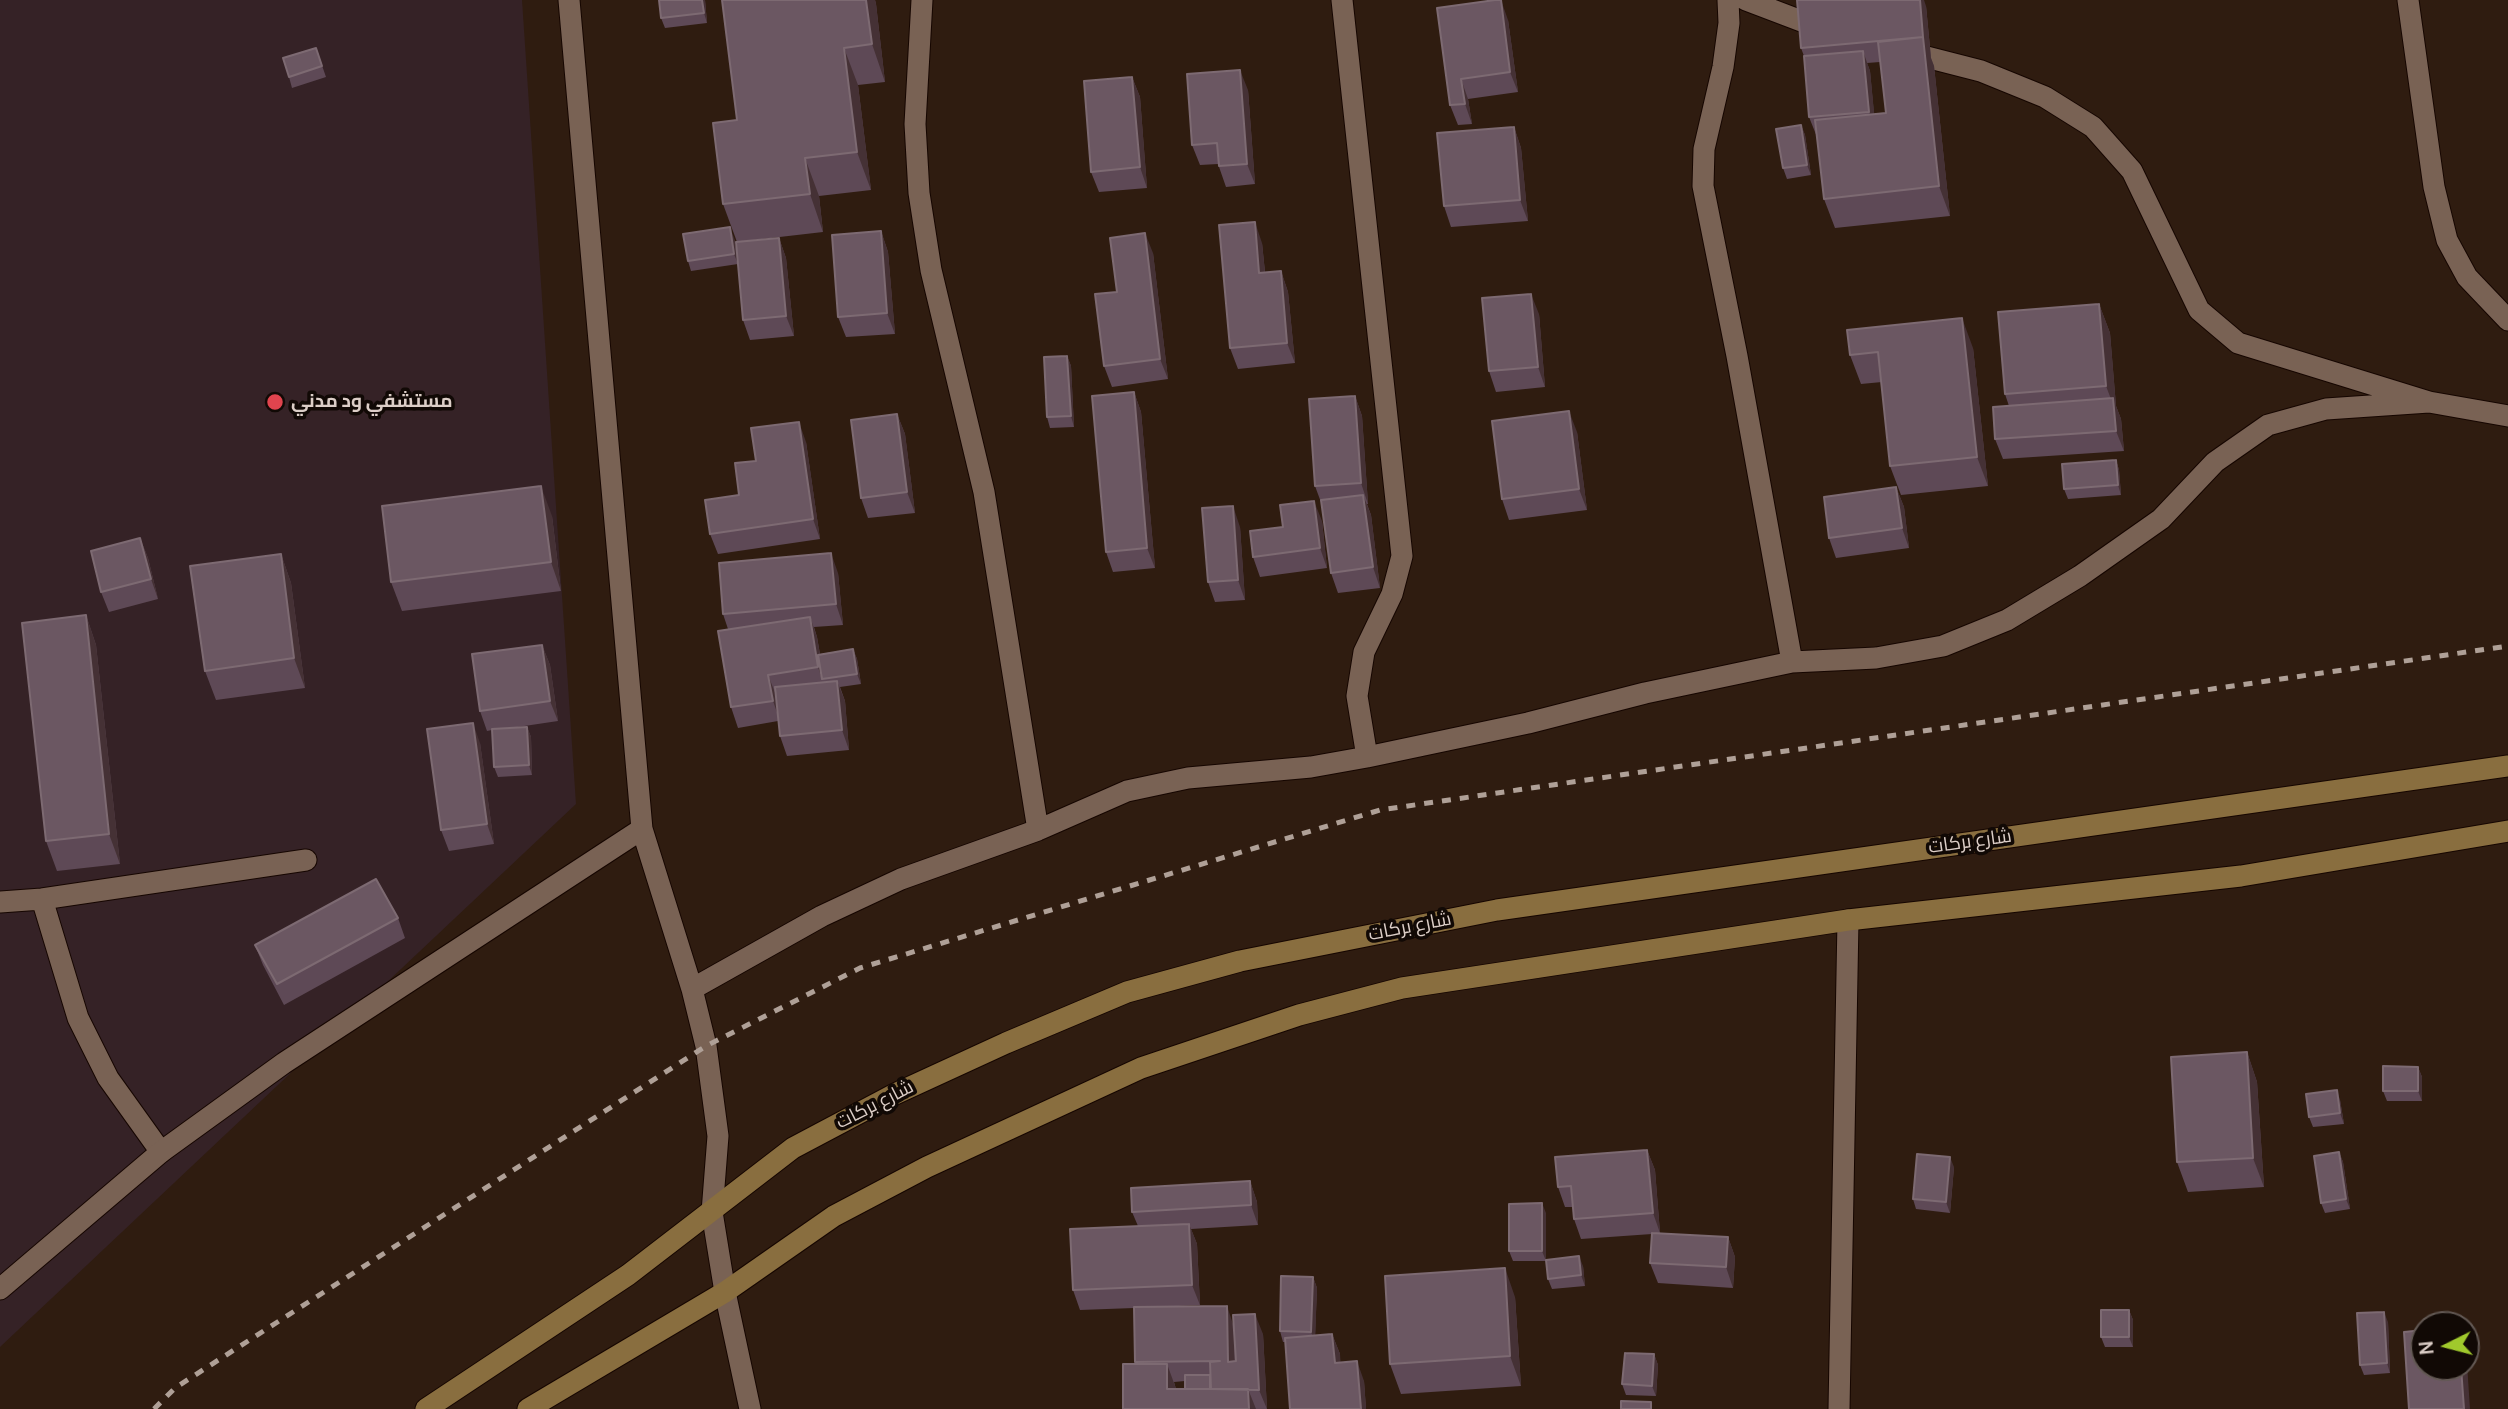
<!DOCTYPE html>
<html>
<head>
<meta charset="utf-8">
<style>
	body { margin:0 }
	#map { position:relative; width:2508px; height:1409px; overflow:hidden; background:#2f1c10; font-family:Manrope,sans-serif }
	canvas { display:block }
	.north { position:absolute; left:2410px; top:1311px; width:70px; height:70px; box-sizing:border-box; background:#110905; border:2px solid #625853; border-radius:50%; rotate:264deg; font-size:19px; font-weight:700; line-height:28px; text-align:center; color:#dccec7 }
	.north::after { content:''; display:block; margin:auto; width:24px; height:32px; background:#a0c92c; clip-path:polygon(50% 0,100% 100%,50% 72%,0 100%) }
</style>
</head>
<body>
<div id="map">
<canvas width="2508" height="1409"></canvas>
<div class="north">N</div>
</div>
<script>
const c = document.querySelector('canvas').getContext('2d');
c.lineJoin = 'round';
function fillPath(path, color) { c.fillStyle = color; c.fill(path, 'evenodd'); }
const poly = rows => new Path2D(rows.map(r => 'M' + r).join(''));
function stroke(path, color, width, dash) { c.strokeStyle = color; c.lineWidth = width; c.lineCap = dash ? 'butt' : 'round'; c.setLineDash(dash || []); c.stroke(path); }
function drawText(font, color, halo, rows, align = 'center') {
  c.font = font + ' Manrope,Cairo,sans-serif'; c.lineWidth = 7; c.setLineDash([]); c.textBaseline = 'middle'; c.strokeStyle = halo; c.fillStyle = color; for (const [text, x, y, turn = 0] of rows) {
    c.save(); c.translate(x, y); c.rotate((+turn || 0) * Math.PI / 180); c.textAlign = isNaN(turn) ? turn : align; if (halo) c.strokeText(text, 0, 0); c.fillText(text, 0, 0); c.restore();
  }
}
fillPath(poly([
	[0,0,522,0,576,804,0,1347]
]), '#352226');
const lane = poly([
	[42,899,78,1018,108,1078,161,1152],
	[0,902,42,899,306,860]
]);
const street = poly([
	[569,0,642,829,692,989,706,1046,718,1136,712,1212,725,1292,750,1409],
	[922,0,915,124,919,193,931,270,984,492,1038,830],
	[1342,0,1402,556,1392,594,1364,652,1357,696,1367,757],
	[1728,0,1729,23,1723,67,1704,149,1703,186,1737,356,1792,662],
	[1746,0,1825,30],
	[2408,0,2434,187,2447,240,2467,277,2508,320],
	[1903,51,1981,71,2045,97,2093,127,2132,171,2199,310,2238,343,2429,402,2508,416],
	[692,989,822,916,901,879,1038,830,1127,791,1188,778,1311,767,1367,757,1528,723,1645,693,1792,662,1876,658,1943,646,2007,620,2080,576,2161,519,2215,462,2268,425,2326,409,2429,402],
	[0,1289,161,1152,284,1063,642,829],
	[1839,1409,1848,920]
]);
const secondary = poly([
	[426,1409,628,1275,793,1148,895,1094,1006,1043,1127,992,1240,961,1497,910,2508,766],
	[528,1409,725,1292,834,1216,927,1167,1141,1068,1299,1015,1402,988,1848,920,2241,876,2508,831]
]);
stroke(lane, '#160600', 23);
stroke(street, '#160600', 23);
stroke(secondary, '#160600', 23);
stroke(lane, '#796254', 21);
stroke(street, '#796254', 21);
stroke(secondary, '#896e3f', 21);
stroke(poly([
	[154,1409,175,1388,706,1046,860,968,1380,810,2508,646]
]), '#afa097', 5, [9, 9]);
fillPath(poly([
	[659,0,705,0,707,23,665,28,661,18],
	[722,0,875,0,876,4,885,82,858,85,871,190,819,196,823,232,745,241,779,238,786,258,794,336,750,340,743,320,738,264,691,271,688,261,734,238,738,262,737,242,723,204,737,120],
	[1926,6,1931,58,1934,66,1950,216,1835,228,1824,199,1817,137,1809,117,1804,56,1801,48],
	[1880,62,1886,113,1874,114,1870,71,1867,63],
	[1437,8,1508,20,1518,92,1468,99,1472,124,1458,125,1450,105],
	[316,48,326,77,292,88,289,77],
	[1132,77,1140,97,1147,188,1099,192,1091,172],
	[1248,90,1255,184,1226,187,1218,164,1200,165,1192,145],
	[1801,125,1805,135,1811,175,1787,179,1783,168],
	[1514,127,1521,148,1528,221,1451,227,1444,206],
	[881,231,888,252,895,334,846,337,838,317],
	[1262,243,1265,272,1281,271,1288,292,1295,363,1238,369,1230,348],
	[1153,253,1168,379,1112,387,1104,366,1117,292],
	[2099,304,2110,333,2116,406,2121,419,2124,451,2003,459,1995,439,2009,406,2005,394],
	[1539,314,1545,387,1496,392,1489,371],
	[1847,330,1973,348,1988,486,1901,495,1890,466,1882,382,1861,384,1850,355],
	[1067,356,1071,366,1074,427,1050,428,1047,417],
	[1134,392,1141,412,1155,568,1113,572,1106,552],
	[1355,396,1362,416,1368,504,1367,504,1371,515,1380,588,1338,593,1331,573,1322,505,1315,486],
	[897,414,905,434,915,513,868,518,861,498],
	[1577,432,1587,510,1509,520,1502,499],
	[806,442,820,539,718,554,710,534,739,495,756,461],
	[2116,460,2119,470,2121,495,2068,499,2064,489],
	[1896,487,1904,507,1909,548,1836,558,1829,538],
	[552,516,561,591,402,611,391,582],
	[1322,521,1327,568,1260,577,1253,557],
	[1240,527,1245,600,1215,602,1208,582],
	[140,538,148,558,158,599,109,612,101,592],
	[281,554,291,583,305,688,216,700,205,671],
	[838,573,843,625,814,627,817,637,820,654,853,649,857,659,861,684,840,687,845,701,849,750,787,756,780,736,778,721,738,728,731,707,728,629,723,614],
	[86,615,96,645,120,864,57,871,46,841],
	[542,645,550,665,558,721,511,728,527,727,531,737,532,775,498,777,494,767,492,730,487,731,480,711],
	[480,743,494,844,449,851,441,830],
	[398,918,405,938,284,1005,263,965,255,945],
	[2247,1052,2257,1082,2264,1187,2188,1192,2177,1162],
	[2418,1067,2422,1077,2422,1101,2387,1101,2383,1091],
	[2340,1100,2344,1124,2313,1127,2309,1117],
	[1647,1150,1655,1170,1660,1233,1728,1237,1735,1257,1733,1288,1658,1283,1650,1263,1652,1234,1581,1239,1574,1219,1573,1207,1565,1207,1558,1187],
	[2339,1152,2343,1162,2350,1209,2325,1213,2321,1203],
	[1954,1167,1950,1213,1916,1209,1913,1199],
	[1250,1181,1257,1202,1258,1225,1191,1229,1197,1244,1200,1305,1157,1307,1234,1325,1263,1334,1267,1409,1123,1409,1136,1364,1134,1308,1080,1310,1073,1290,1138,1226,1132,1212],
	[1185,1381,1185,1389,1176,1389,1174,1382],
	[1546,1213,1546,1260,1583,1266,1585,1286,1552,1289,1548,1279,1546,1261,1513,1261,1509,1251],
	[1313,1277,1317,1288,1315,1336,1332,1334,1340,1354,1340,1362,1364,1381,1366,1409,1290,1409,1285,1342,1283,1342,1280,1331],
	[1515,1297,1521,1386,1401,1394,1390,1364],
	[2129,1310,2133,1320,2133,1347,2105,1347,2101,1337],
	[2388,1322,2390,1373,2364,1375,2360,1365],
	[1654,1354,1658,1365,1656,1396,1626,1395,1622,1384]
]), '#5e4956');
fillPath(poly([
	[702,0,705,0,707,23,704,13],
	[866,0,875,0,876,4,885,82,872,44],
	[1501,0,1508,20,1518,92,1510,72],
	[1920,0,1924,0,1926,6,1931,58,1923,37],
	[1923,37,1934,66,1950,216,1939,186],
	[844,48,858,85,871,190,857,152],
	[1863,51,1870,71,1876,132,1869,112],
	[1240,70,1248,90,1255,184,1247,164],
	[1132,77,1140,97,1147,188,1140,167],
	[1461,79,1468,99,1472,124,1465,104],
	[1801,125,1805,135,1811,175,1807,165],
	[1514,127,1521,148,1528,221,1520,200],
	[805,158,819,196,823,232,810,194],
	[1255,222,1262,243,1267,293,1259,273],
	[730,227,734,238,738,264,734,254],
	[881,231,888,252,895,334,887,313],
	[1145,233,1153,253,1168,379,1160,359],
	[779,238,786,258,794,336,786,316],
	[1281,271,1288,292,1295,363,1287,343],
	[1531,294,1539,314,1545,387,1538,367],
	[2099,304,2110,333,2116,406,2121,419,2124,451,2116,431,2114,407,2106,386],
	[1962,318,1973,348,1988,486,1977,457],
	[1067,356,1071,366,1074,427,1071,416],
	[1134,392,1141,412,1155,568,1147,548],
	[1355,396,1362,416,1368,504,1361,483],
	[1569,411,1577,432,1587,510,1579,489],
	[897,414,905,434,915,513,907,492],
	[799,422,806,442,820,539,813,519],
	[2116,460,2119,470,2121,495,2118,485],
	[541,486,552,516,561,591,551,562],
	[1896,487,1904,507,1909,548,1902,528],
	[1363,495,1371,515,1380,588,1373,567],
	[1314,501,1322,521,1327,568,1320,548],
	[1233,506,1240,527,1245,600,1238,580],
	[140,538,148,558,158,599,151,579],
	[831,553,838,573,843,625,836,604],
	[281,554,291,583,305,688,294,658],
	[86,615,96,645,120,864,109,834],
	[810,617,817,637,824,679,822,679,818,667],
	[542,645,550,665,558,721,550,701],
	[853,649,857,659,861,684,857,674],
	[768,675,776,695,780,721,773,701],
	[837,681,845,701,849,750,842,730],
	[473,723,480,743,494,844,487,824],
	[527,727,531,737,532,775,529,765],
	[2247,1052,2257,1082,2264,1187,2253,1158],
	[2418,1067,2422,1077,2422,1101,2418,1091],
	[2337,1090,2340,1100,2344,1124,2340,1113],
	[1647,1150,1655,1170,1660,1233,1653,1213],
	[2339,1152,2343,1162,2350,1209,2346,1199],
	[1950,1157,1954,1167,1950,1213,1946,1202],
	[1250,1181,1257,1202,1258,1225,1251,1205],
	[1542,1203,1546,1213,1546,1261,1542,1251],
	[1189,1224,1197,1244,1200,1305,1192,1285],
	[1728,1237,1735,1257,1733,1288,1726,1267],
	[1579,1256,1583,1266,1585,1286,1581,1275],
	[1505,1268,1515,1297,1521,1386,1510,1356],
	[1313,1277,1317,1288,1315,1342,1311,1332],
	[1227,1306,1234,1327,1235,1382,1228,1362],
	[2129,1310,2133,1320,2133,1347,2129,1337],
	[2384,1312,2388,1322,2390,1373,2387,1363],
	[1255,1314,1263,1334,1267,1409,1259,1390],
	[1332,1334,1340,1354,1342,1383,1335,1363],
	[2466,1348,2470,1409,2464,1409,2461,1367,2466,1367],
	[1654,1354,1658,1365,1656,1396,1652,1386],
	[1357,1361,1364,1381,1366,1409,1361,1409],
	[1167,1364,1178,1394,1167,1389],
	[1248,1389,1256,1409,1249,1409]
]), '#453135');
const building = poly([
	[659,0,702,0,704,13,661,18,659,0],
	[722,0,866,0,872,44,844,48,857,152,805,158,810,194,723,204,713,123,737,120,722,0],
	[1495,0,1501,0,1510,72,1461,79,1465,104,1450,105,1437,8,1495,0],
	[1797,0,1920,0,1923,37,1801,48,1797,0],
	[1923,37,1939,186,1824,199,1815,120,1886,113,1878,42,1923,37],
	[316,48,322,66,289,77,283,58,316,48],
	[1863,51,1869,112,1809,117,1804,56,1863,51],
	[1240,70,1247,164,1219,166,1217,143,1192,145,1187,74,1240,70],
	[1132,77,1140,167,1091,172,1084,81,1132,77],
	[1801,125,1807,165,1783,168,1776,129,1801,125],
	[1514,127,1520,200,1444,206,1437,133,1514,127],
	[1255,222,1259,273,1281,271,1287,343,1230,348,1219,225,1255,222],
	[730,227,734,254,688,261,683,234,730,227],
	[881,231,887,313,838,317,832,235,881,231],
	[1145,233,1160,359,1104,366,1095,294,1117,292,1110,238,1145,233],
	[779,238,786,316,743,320,736,242,779,238],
	[1531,294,1538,367,1489,371,1482,298,1531,294],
	[2099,304,2106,386,2005,394,1998,312,2099,304],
	[1962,318,1977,457,1890,466,1878,352,1850,355,1847,330,1962,318],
	[1067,356,1071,416,1047,417,1044,357,1067,356],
	[1134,392,1147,548,1106,552,1092,396,1134,392],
	[1355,396,1361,483,1315,486,1309,399,1355,396],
	[2113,398,2116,431,1995,439,1993,407,2113,398],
	[1569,411,1579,489,1502,499,1492,421,1569,411],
	[897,414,907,492,861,498,851,420,897,414],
	[799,422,813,519,710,534,705,500,739,495,735,463,756,461,751,428,799,422],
	[2116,460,2118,485,2064,489,2062,464,2116,460],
	[541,486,551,562,391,582,382,506,541,486],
	[1896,487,1902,528,1829,538,1824,497,1896,487],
	[1363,495,1373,567,1331,573,1321,500,1363,495],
	[1314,501,1320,548,1253,557,1250,531,1283,527,1280,505,1314,501],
	[1233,506,1238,580,1208,582,1202,508,1233,506],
	[140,538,151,579,101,592,91,551,140,538],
	[831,553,836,604,723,614,719,563,831,553],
	[281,554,294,658,205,671,190,566,281,554],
	[86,615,109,834,46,841,22,623,86,615],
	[810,617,818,667,768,675,773,701,731,707,718,631,810,617],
	[542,645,550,701,480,711,472,654,542,645],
	[853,649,857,674,822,679,818,655,853,649],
	[837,681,842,730,780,736,775,687,837,681],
	[473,723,487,824,441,830,427,729,473,723],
	[527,727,529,765,494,767,492,729,527,727],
	[376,879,398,918,277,984,255,945,376,879],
	[2247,1052,2253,1158,2177,1162,2171,1057,2247,1052],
	[2383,1066,2418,1067,2418,1091,2383,1091,2383,1066],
	[2337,1090,2340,1113,2309,1117,2306,1094,2337,1090],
	[1647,1150,1653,1213,1574,1219,1571,1186,1558,1187,1555,1157,1647,1150],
	[2339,1152,2346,1199,2321,1203,2314,1156,2339,1152],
	[1917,1154,1950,1157,1946,1202,1913,1199,1917,1154],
	[1250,1181,1251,1205,1132,1212,1131,1188,1250,1181],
	[1542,1203,1542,1251,1509,1251,1509,1204,1542,1203],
	[1189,1224,1192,1285,1073,1290,1070,1229,1189,1224],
	[1652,1233,1728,1237,1726,1267,1650,1263,1652,1233],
	[1579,1256,1581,1275,1548,1279,1546,1260,1579,1256],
	[1505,1268,1510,1356,1390,1364,1385,1276,1505,1268],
	[1281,1276,1313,1277,1311,1332,1280,1331,1281,1276],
	[1227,1306,1228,1362,1236,1361,1233,1315,1255,1314,1259,1390,1211,1389,1210,1362,1220,1361,1135,1362,1134,1307,1227,1306],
	[2101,1310,2129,1310,2129,1337,2101,1337,2101,1310],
	[2384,1312,2387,1363,2360,1365,2357,1313,2384,1312],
	[2424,1330,2424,1367,2461,1367,2464,1409,2409,1409,2404,1332,2424,1330],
	[1332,1334,1335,1363,1357,1361,1361,1409,1290,1409,1285,1338,1332,1334],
	[1625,1353,1654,1354,1652,1386,1622,1384,1625,1353],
	[1123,1364,1167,1364,1167,1389,1248,1389,1249,1409,1123,1409,1123,1364],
	[1185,1375,1210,1375,1210,1389,1185,1389,1185,1375],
	[1621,1401,1651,1402,1651,1409,1621,1409,1621,1401]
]);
fillPath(building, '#6b5762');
stroke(building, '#7d6a72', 2);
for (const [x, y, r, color] of [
	[275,402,9,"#e0444e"]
]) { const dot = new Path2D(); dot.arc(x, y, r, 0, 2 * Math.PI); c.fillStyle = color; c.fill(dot); stroke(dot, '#110905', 2.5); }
drawText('bold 19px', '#dccec7', '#110905', [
	["مستشفي ود مدني",291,402]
], 'left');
drawText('19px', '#dccec7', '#110905', [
	["شارع بركات",1970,842,-8],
	["شارع بركات",1410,927,-11],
	["شارع بركات",875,1105,-27]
]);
</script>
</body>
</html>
